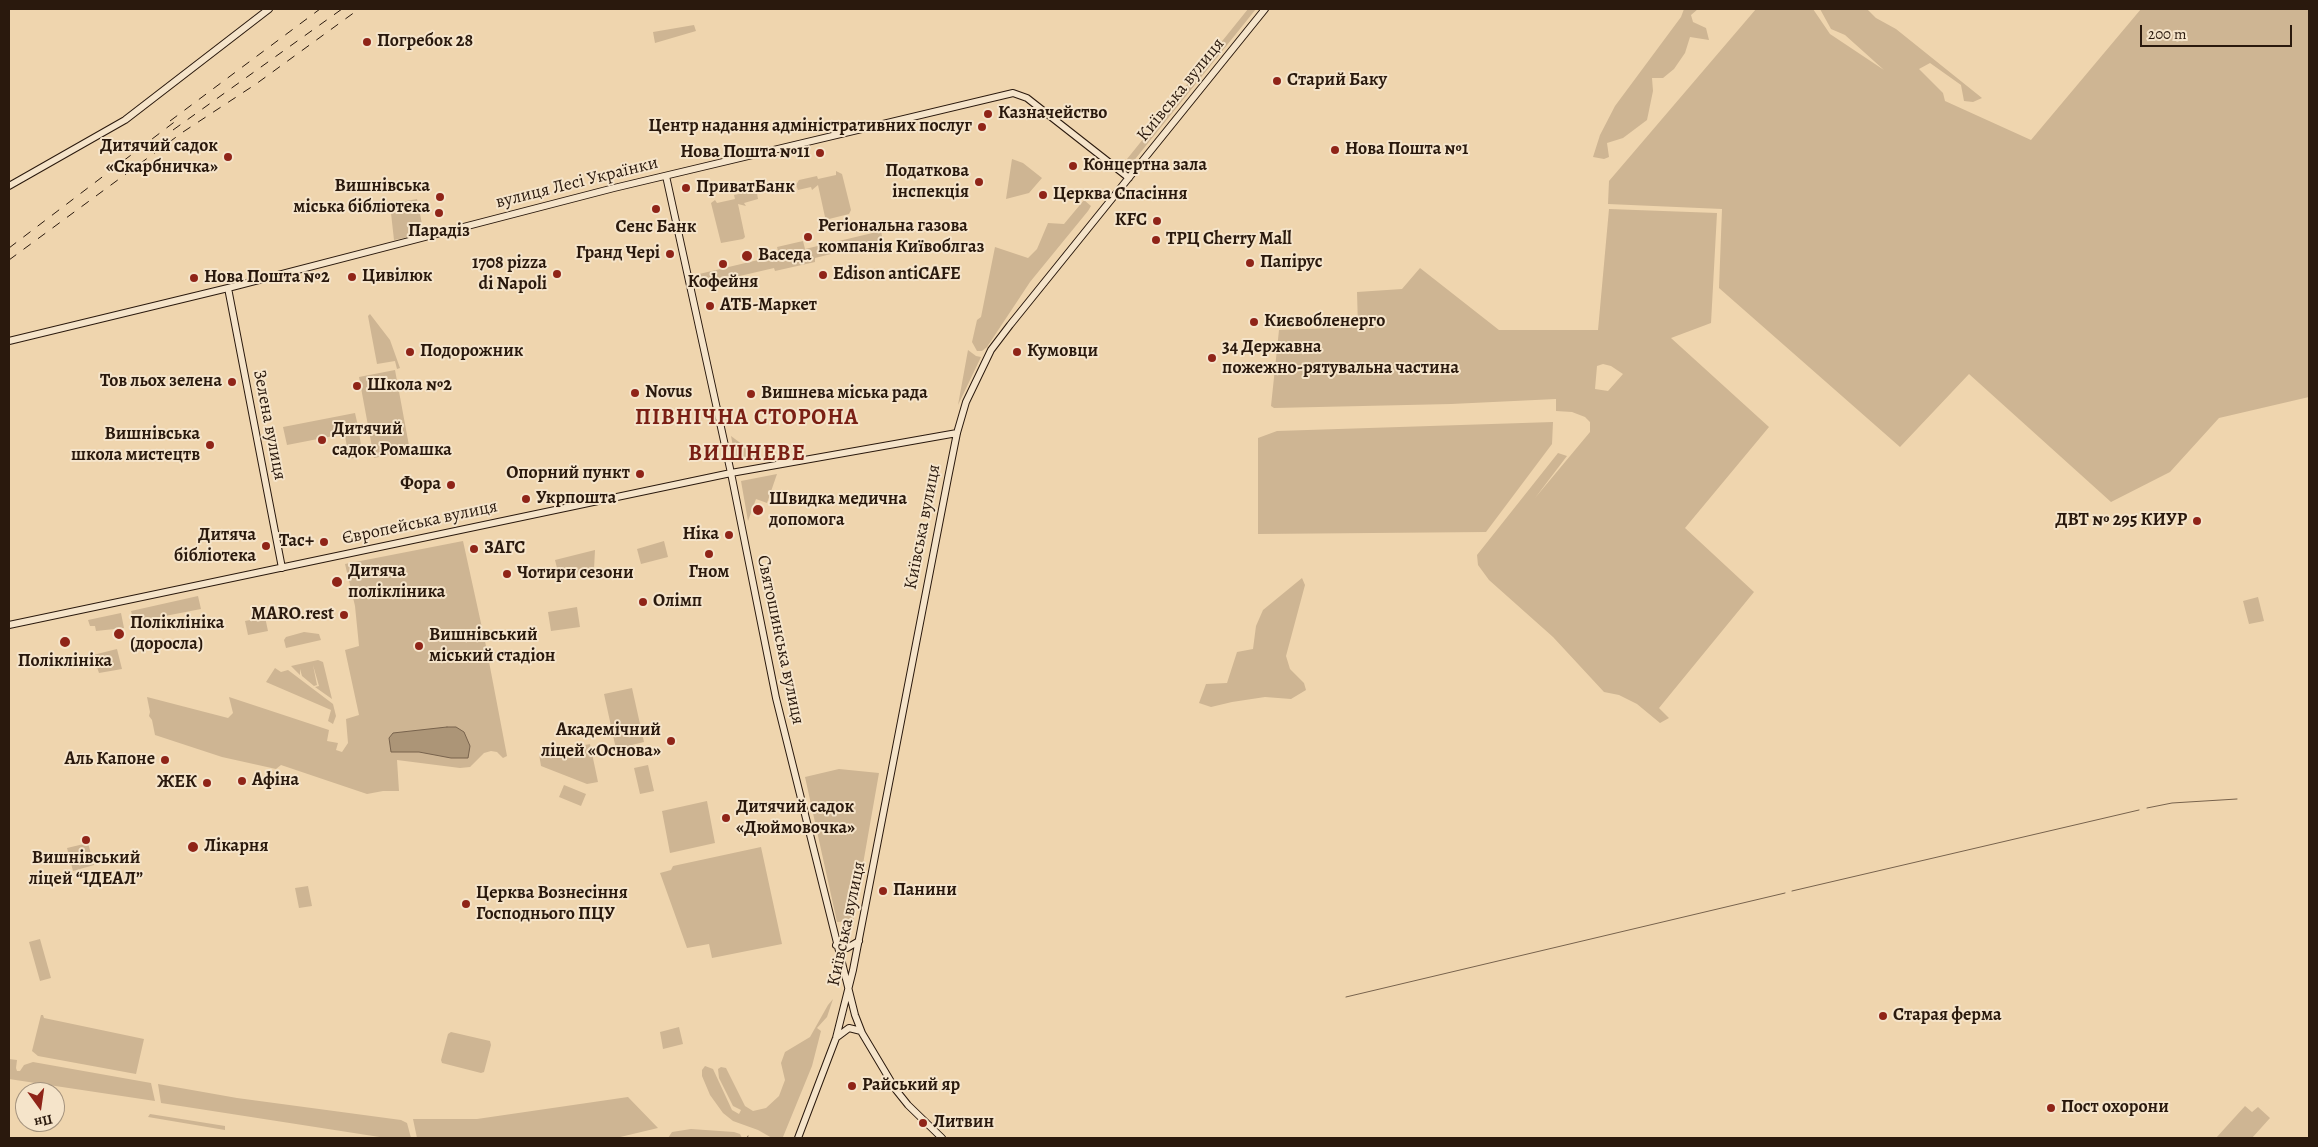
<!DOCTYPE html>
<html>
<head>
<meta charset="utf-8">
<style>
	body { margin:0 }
	#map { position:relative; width:2318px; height:1147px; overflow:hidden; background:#efd5ae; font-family:Alegreya,serif }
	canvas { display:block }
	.frame { position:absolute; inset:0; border:10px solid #2a190d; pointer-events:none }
	.north { position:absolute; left:15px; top:1082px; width:50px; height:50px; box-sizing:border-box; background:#f5e4ca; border:1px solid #a4937e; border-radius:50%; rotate:166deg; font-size:14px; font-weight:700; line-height:20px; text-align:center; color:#2a190d }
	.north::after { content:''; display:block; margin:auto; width:18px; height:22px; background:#8f2418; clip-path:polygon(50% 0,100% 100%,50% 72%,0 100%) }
	.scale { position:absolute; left:2140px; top:25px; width:152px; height:22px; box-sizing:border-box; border:2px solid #2a190d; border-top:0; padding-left:6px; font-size:15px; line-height:18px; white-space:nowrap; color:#2a190d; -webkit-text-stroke:4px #f5e4ca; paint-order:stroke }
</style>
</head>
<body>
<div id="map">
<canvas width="2318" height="1147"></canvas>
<div class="frame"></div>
<div class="north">Пн</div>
<div class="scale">200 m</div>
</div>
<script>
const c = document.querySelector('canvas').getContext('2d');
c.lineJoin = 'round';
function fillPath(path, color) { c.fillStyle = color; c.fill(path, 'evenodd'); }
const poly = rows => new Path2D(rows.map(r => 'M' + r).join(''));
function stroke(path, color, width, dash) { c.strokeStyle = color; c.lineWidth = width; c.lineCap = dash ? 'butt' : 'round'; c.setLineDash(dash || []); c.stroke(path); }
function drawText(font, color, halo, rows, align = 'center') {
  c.font = font + ' Alegreya,serif'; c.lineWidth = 4; c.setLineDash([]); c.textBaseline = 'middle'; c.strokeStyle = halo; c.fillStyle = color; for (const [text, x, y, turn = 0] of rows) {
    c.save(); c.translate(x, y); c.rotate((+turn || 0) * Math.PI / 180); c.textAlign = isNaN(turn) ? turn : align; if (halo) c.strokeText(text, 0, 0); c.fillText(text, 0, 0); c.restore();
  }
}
fillPath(poly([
	[1248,9,1256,9,1132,163,1130,162,1127,159],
	[1684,9,1698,9,1691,15,1693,22,1706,28,1709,40,1690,37,1685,53,1674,69,1663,78,1652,78,1653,91,1647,120,1623,138,1607,143,1609,157,1604,159,1593,157,1600,135,1615,106,1681,17],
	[1756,9,1813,9,1830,34,1884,70,1845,35,1831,29,1820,9,1867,9,1876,18,1896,29,1982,98,1973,102,1964,101,1961,85,1930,63,1919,69,1943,93,1945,101,2031,140,2141,9,2309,9,2309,397,2219,418,2170,472,2111,502,1969,374,1900,447,1719,288,1722,209,1608,204,1609,181],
	[694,25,696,31,655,43,653,32],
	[1012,159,1023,163,1042,178,1029,193,1006,199],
	[836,171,842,174,851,210,849,214,829,219,825,217,818,185,812,190,811,187,798,190,796,185,799,180,817,176,818,179,836,175],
	[752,191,757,193,758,199,744,203,746,206,738,204,745,237,743,239,721,243,711,203,715,200,717,203,735,199,734,195],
	[417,199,424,234,394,240,390,204],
	[1084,200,1091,206,1088,211,1030,282,987,347,982,351,977,351,972,342,977,320,981,317,995,247,1028,258,1037,249,1048,223,1064,224],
	[1609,209,1717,213,1711,323,1671,338,1769,427,1685,528,1754,592,1659,708,1669,718,1660,723,1637,704,1619,695,1604,692,1553,637,1489,580,1478,565,1477,555,1558,453,1567,456,1535,498,1590,432,1590,422,1585,417,1572,412,1556,411,1556,399,1451,404,1274,408,1271,406,1279,330,1358,327,1357,292,1402,289,1420,268,1499,330,1598,330],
	[1603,364,1611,366,1623,374,1608,391,1595,389,1597,366],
	[881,231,883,241,815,258,815,262,775,271,774,268,697,286,695,275,779,255,777,247,803,241,805,249],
	[370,314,390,340,400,368,397,369,395,361,377,364,368,316],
	[968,350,976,356,981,357,958,405],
	[395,370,410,451,374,458,359,377],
	[355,413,359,431,287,445,283,427],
	[1553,422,1552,444,1486,532,1258,534,1258,438,1277,431],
	[359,433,363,456,349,459,345,436],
	[731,436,759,457,736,462],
	[777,474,767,503,756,499,748,521,741,481],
	[463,541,486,646,507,756,503,758,497,752,491,751,484,753,470,767,460,768,397,760,399,791,383,791,367,794,281,765,276,769,222,757,155,735,152,720,149,716,150,712,147,697,228,718,233,713,229,697,329,730,327,741,338,743,336,750,342,752,348,743,346,719,359,715,345,650,359,646,355,606,345,564],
	[664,541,668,557,641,564,637,549],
	[595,550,594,569,559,576,555,560],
	[1302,578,1305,585,1286,656,1290,669,1304,683,1306,690,1291,699,1265,697,1232,702,1211,707,1199,703,1206,684,1227,683,1237,652,1253,649,1256,626,1263,610],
	[198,596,201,609,134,622,131,611],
	[2258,597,2264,621,2249,624,2243,601],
	[577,607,580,627,551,631,548,612],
	[121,613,124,628,96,631,95,626,90,626,88,620],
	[265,617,268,631,248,635,245,621],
	[304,632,319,634,321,640,286,648,284,640,286,637],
	[117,649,122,669,99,673,93,655],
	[318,660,323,662,332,699,315,687,319,686,313,665,317,685,314,686,302,676,300,669,300,675,291,666],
	[275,668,281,672,288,670,333,704,336,716,333,724,328,721,331,710,266,682],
	[632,688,644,742,616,749,604,694],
	[590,744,598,782,587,784,541,766,539,754],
	[648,765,654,791,640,794,634,768],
	[839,769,879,773,853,921,837,922,805,777],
	[564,785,586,794,581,806,559,797],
	[707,801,715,843,670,853,662,811],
	[88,843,94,865,73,871,67,848],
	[761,847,782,944,712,958,709,944,687,948,660,873,671,870,673,866],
	[308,886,312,906,299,908,295,888],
	[40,939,51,978,40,981,29,942],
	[833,999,827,1017,817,1028,821,1031,812,1066,783,1137,772,1138,758,1130,733,1121,723,1113,710,1095,702,1076,702,1070,705,1066,713,1069,732,1110,739,1114,741,1110,733,1106,719,1078,718,1069,721,1067,726,1068,745,1106,753,1111,766,1108,779,1096,785,1080,781,1063,785,1052,810,1037,828,1005],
	[41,1015,43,1015,44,1018,144,1039,136,1074,38,1056,32,1051],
	[679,1027,683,1044,663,1049,660,1032],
	[451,1032,490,1041,491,1045,484,1072,481,1073,442,1063,441,1060,448,1034],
	[9,1059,17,1060,16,1068,17,1071,20,1071,24,1065,33,1062,151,1083,155,1101,9,1079],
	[158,1084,237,1098,401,1120,407,1123,411,1138,386,1138,161,1103],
	[628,1097,658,1128,616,1138,417,1138,413,1119,477,1119],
	[2245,1106,2252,1112,2258,1107,2270,1118,2252,1138,2216,1138],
	[150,1114,225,1126,225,1130,148,1117],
	[691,1129,734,1132,740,1134,742,1138,668,1138,672,1132]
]), '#ceb593');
const water = poly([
	[447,727,456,727,464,732,470,746,468,758,451,758,419,752,391,752,389,738,393,733,447,727]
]);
fillPath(water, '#ac9577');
stroke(water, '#78634d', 1);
stroke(poly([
	[2147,808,2172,803,2237,799],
	[1792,891,2139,810],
	[1346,997,1785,893],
	[747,1138,748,1136]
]), '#78634d', 1);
const secondary = poly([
	[666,176,731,473,776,698,855,1015,862,1033,896,1090,908,1105,942,1138],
	[9,186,125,120,269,9],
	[228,288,282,568],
	[9,341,228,288,614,188,1013,93,1027,98,1129,178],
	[9,625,731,473,957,433],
	[836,945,847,948,859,941],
	[837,1037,849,1028,861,1031],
	[798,1138,836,1038,853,970,948,478,957,433,966,402,991,350,1010,325,1265,9]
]);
stroke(secondary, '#2a190d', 8);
stroke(secondary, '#f5e4ca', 6);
stroke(poly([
	[170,121,320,9],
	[173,130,342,9],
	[9,248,177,120],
	[9,260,183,132,256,84,359,9]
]), '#2a190d', 1, [9, 9]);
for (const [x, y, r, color] of [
	[367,42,5,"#8f2418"],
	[1277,81,5,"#8f2418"],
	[988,114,5,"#8f2418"],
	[982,127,5,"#8f2418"],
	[1335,150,5,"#8f2418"],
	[820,153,5,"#8f2418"],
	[228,157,5,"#8f2418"],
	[1073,166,5,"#8f2418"],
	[979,182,5,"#8f2418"],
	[686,188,5,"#8f2418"],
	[1043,195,5,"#8f2418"],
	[440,197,5,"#8f2418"],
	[656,209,5,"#8f2418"],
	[439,213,5,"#8f2418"],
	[1157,221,5,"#8f2418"],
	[808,237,5,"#8f2418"],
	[1156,240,5,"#8f2418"],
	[670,254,5,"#8f2418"],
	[747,256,6,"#8f2418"],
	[1250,263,5,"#8f2418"],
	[723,264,5,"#8f2418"],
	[557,274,5,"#8f2418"],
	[823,275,5,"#8f2418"],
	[352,277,5,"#8f2418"],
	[194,278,5,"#8f2418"],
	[710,306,5,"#8f2418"],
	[1254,322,5,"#8f2418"],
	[410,352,5,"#8f2418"],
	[1017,352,5,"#8f2418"],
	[1212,358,5,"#8f2418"],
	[232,382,5,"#8f2418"],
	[357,386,5,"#8f2418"],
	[635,393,5,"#8f2418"],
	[751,394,5,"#8f2418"],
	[322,440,5,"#8f2418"],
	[210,445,5,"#8f2418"],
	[640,474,5,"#8f2418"],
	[451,485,5,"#8f2418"],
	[526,499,5,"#8f2418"],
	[758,510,6,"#8f2418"],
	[2197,521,5,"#8f2418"],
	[729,535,5,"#8f2418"],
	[324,542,5,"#8f2418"],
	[266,546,5,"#8f2418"],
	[474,549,5,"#8f2418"],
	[709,554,5,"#8f2418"],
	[507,574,5,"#8f2418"],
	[337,582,6,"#8f2418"],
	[643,602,5,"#8f2418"],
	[344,615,5,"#8f2418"],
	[119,634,6,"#8f2418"],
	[65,642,6,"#8f2418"],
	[419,646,5,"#8f2418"],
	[671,741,5,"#8f2418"],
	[165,760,5,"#8f2418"],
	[242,781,5,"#8f2418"],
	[207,783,5,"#8f2418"],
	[726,818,5,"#8f2418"],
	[86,840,5,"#8f2418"],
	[193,847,6,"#8f2418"],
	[883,891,5,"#8f2418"],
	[466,904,5,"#8f2418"],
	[1883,1016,5,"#8f2418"],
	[852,1086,5,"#8f2418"],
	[2051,1108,5,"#8f2418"],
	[923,1123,5,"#8f2418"]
]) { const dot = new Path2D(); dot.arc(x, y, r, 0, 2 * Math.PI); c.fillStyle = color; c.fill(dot); stroke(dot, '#f5e4ca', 2); }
drawText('bold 18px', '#2a190d', '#f5e4ca', [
	["Погребок 28",377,42],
	["Старий Баку",1287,81],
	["Казначейство",998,114],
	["Центр надання адміністративних послуг",972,127,"right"],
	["Дитячий садок",218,147,"right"],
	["«Скарбничка»",218,168,"right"],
	["Нова Пошта №1",1345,150],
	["Нова Пошта №11",810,153,"right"],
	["Концертна зала",1083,166],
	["Податкова",969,172,"right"],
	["інспекція",969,193,"right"],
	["Вишнівська",430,187,"right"],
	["міська бібліотека",430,208,"right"],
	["ПриватБанк",696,188],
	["Церква Спасіння",1053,195],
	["KFC",1147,221,"right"],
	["Регіональна газова",818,227],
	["компанія Київоблгаз",818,248],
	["Сенс Банк",656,228,"center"],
	["Парадіз",439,232,"center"],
	["ТРЦ Cherry Mall",1166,240],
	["Гранд Чері",660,254,"right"],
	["Васеда",758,256],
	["Папірус",1260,263],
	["1708 pizza",547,264,"right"],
	["di Napoli",547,285,"right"],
	["Edison antiCAFE",833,275],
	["Цивілюк",362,277],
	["Нова Пошта №2",204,278],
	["Кофейня",723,283,"center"],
	["АТБ-Маркет",720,306],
	["Києвобленерго",1264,322],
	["34 Державна",1222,348],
	["пожежно-рятувальна частина",1222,369],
	["Подорожник",420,352],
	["Кумовци",1027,352],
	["Тов льох зелена",222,382,"right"],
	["Школа №2",367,386],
	["Novus",645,393],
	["Вишнева міська рада",761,394],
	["Дитячий",332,430],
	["садок Ромашка",332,451],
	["Вишнівська",200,435,"right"],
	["школа мистецтв",200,456,"right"],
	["Опорний пункт",630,474,"right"],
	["Фора",441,485,"right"],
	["Укрпошта",536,499],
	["Швидка медична",769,500],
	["допомога",769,521],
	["ДВТ № 295 КИУР",2187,521,"right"],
	["Ніка",719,535,"right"],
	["Дитяча",256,536,"right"],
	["бібліотека",256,557,"right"],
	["Тас+",314,542,"right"],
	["ЗАГС",484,549],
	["Дитяча",348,572],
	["полікліника",348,593],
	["Гном",709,573,"center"],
	["Чотири сезони",517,574],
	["Олімп",653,602],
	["MARO.rest",334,615,"right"],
	["Поліклініка",130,624],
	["(доросла)",130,645],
	["Вишнівський",429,636],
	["міський стадіон",429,657],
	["Поліклініка",65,662,"center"],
	["Академічний",661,731,"right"],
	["ліцей «Основа»",661,752,"right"],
	["Аль Капоне",155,760,"right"],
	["Афіна",252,781],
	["ЖЕК",197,783,"right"],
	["Дитячий садок",736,808],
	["«Дюймовочка»",736,829],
	["Лікарня",204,847],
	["Вишнівський",86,859,"center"],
	["ліцей “ІДЕАЛ”",86,880,"center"],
	["Панини",893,891],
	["Церква Вознесіння",476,894],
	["Господнього ПЦУ",476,915],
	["Старая ферма",1893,1016],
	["Райський яр",862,1086],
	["Пост охорони",2061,1108],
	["Литвин",933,1123]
], 'left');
drawText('18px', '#2a190d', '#f5e4ca', [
	["Київська вулиця",1181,90,-51],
	["вулиця Лесі Українки",577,183,-14],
	["Зелена вулиця",269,425,79],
	["Європейська вулиця",420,523,-12],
	["Київська вулиця",923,527,-79],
	["Святошинська вулиця",780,640,78],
	["Київська вулиця",847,924,-78]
]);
c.letterSpacing = '1px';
drawText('bold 22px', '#7a1f14', '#f5e4ca', [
	["ПІВНІЧНА СТОРОНА",747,419],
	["ВИШНЕВЕ",747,455]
]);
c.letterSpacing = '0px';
</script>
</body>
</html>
